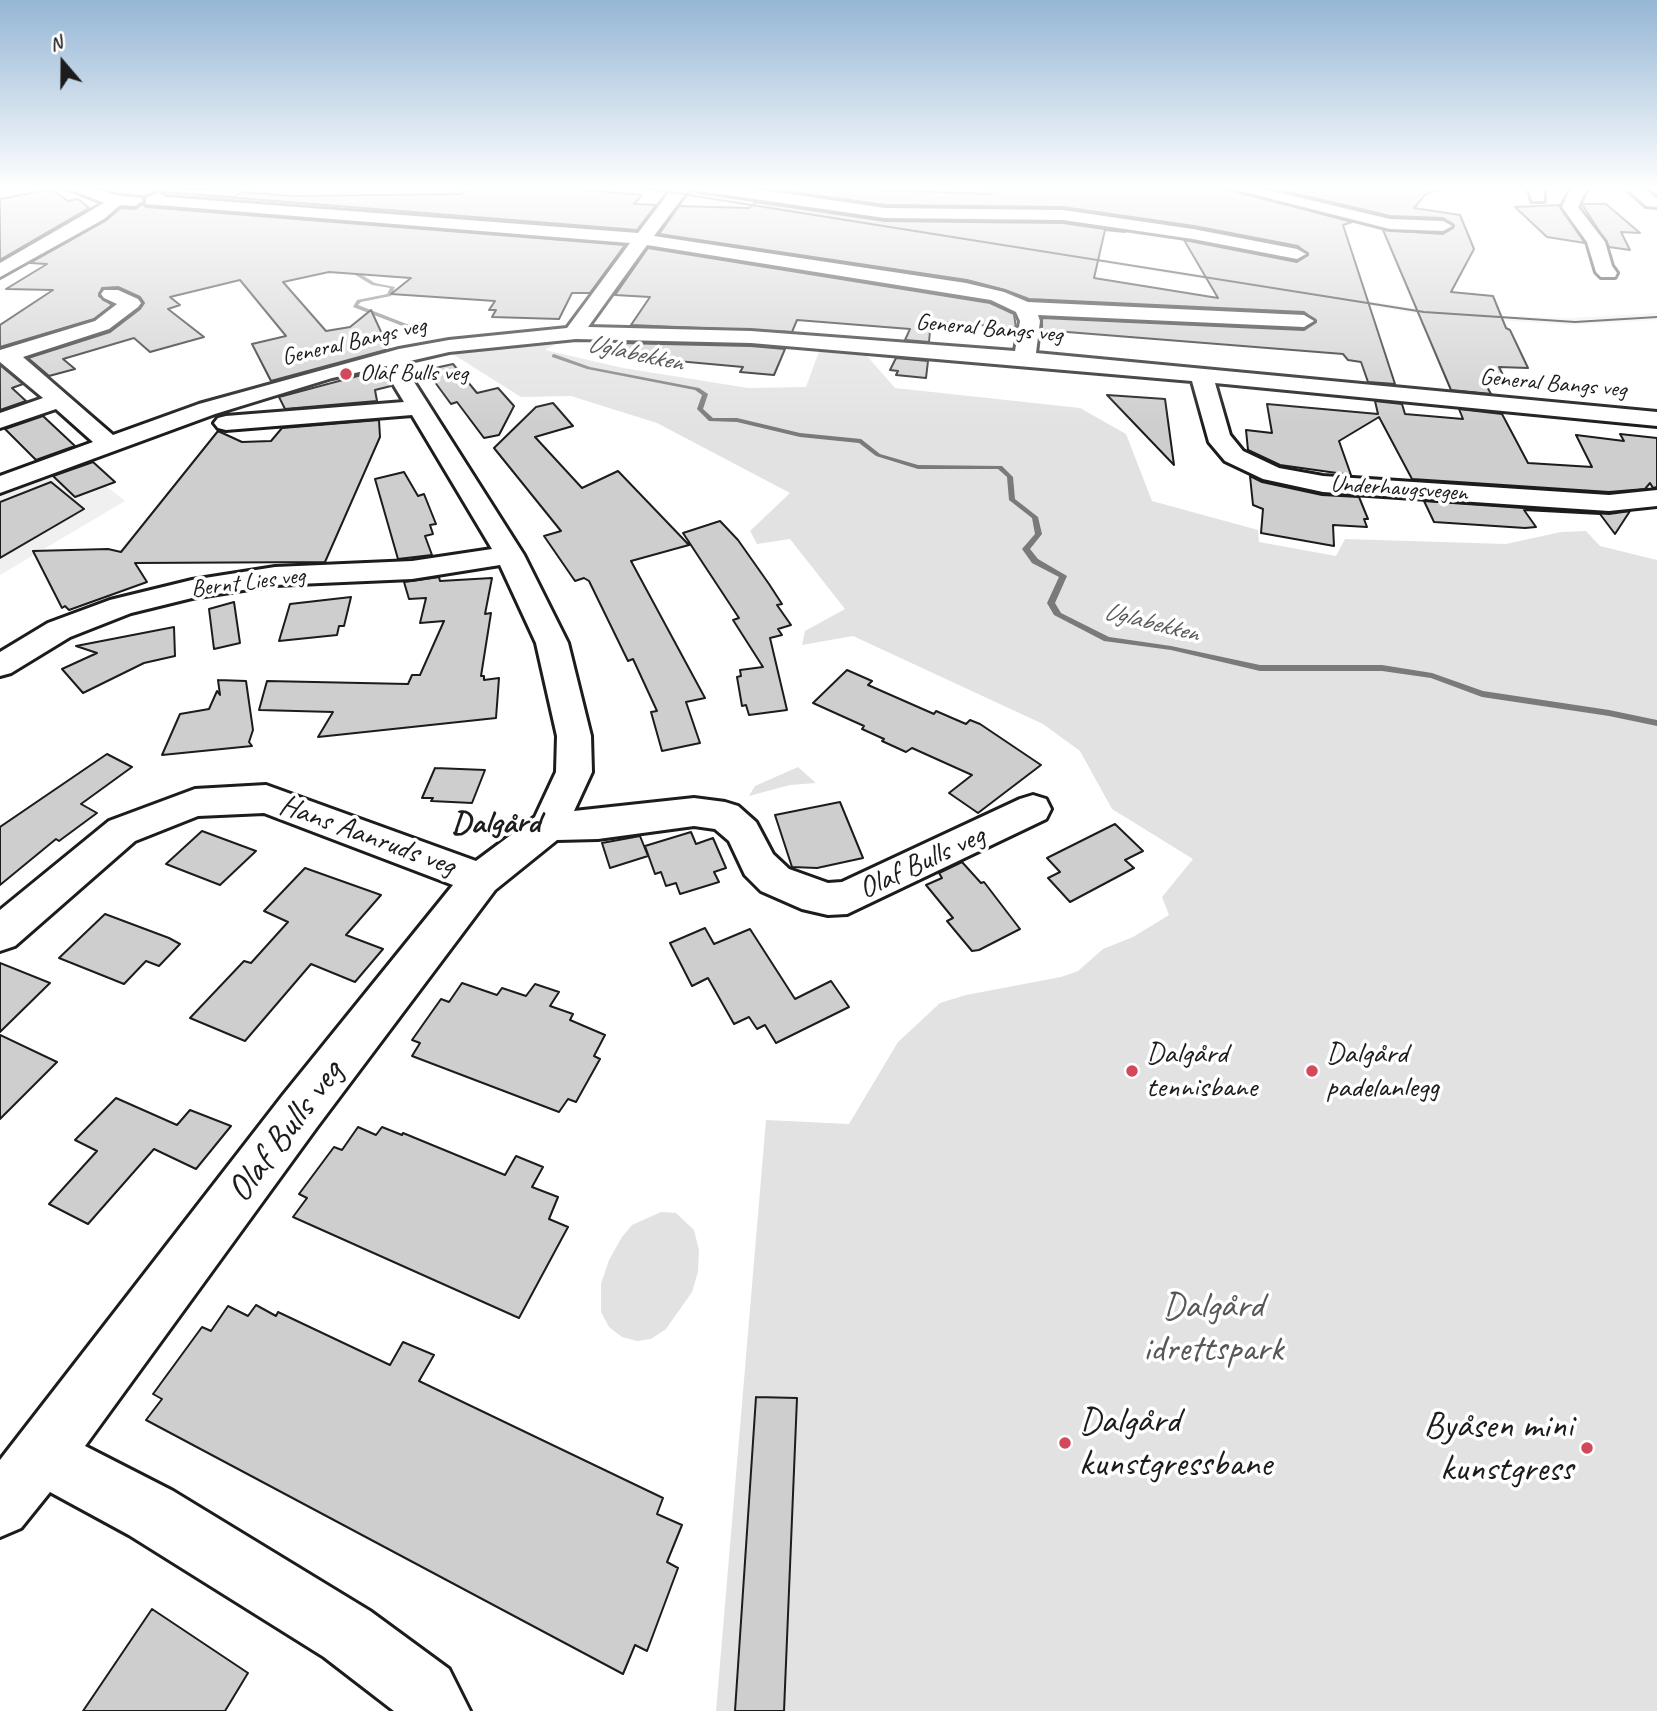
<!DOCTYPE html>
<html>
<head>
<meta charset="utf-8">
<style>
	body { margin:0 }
	#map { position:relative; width:1657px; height:1711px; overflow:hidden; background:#fff; font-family:Caveat,sans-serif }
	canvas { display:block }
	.north { position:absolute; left:28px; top:28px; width:70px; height:70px; -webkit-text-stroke:5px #fff; paint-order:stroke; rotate:340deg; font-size:19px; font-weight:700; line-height:28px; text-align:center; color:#1c1c1c }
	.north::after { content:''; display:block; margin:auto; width:24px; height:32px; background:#1c1c1c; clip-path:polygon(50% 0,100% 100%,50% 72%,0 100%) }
</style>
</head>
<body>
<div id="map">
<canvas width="1657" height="1711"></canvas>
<div class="north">N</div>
</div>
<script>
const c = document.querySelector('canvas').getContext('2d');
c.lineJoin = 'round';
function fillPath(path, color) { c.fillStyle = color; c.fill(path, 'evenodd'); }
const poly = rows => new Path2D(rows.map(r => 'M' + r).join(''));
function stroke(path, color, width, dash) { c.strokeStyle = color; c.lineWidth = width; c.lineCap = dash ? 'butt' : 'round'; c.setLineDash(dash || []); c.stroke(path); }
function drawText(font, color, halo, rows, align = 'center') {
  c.font = font + ' Caveat,sans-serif'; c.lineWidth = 7; c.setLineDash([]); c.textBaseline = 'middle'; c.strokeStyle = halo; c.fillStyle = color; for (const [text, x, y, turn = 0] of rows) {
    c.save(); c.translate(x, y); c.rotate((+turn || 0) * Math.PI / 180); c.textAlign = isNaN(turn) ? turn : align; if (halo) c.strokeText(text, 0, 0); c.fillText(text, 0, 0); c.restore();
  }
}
fillPath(poly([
	[335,186,187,190,176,195,128,193,108,187],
	[621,187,684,191,748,201,746,204,1415,308,1506,316,1567,318,1657,313,1657,320,1573,325,1432,316,740,205,735,209,726,207,678,199,680,195],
	[79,464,125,501,0,575,0,494]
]), '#f0f0f0');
fillPath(poly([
	[567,337,545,350,623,368,748,388,806,387,821,346,861,349,895,388,1080,408,1126,434,1152,501,1258,530,1259,542,1336,556,1345,539,1506,544,1561,532,1586,531,1600,546,1657,560,1657,1711,716,1711,766,1120,849,1124,898,1042,940,1003,966,995,1061,977,1078,971,1103,949,1133,937,1169,915,1162,897,1193,859,1112,809,1080,751,1043,724,853,636,802,645,805,631,845,609,790,539,757,544,750,531,790,493,657,423,571,396,521,397,451,353,464,349],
	[798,767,816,783,790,785,749,796,755,786],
	[661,1212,676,1213,694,1230,699,1250,698,1272,692,1292,666,1329,651,1339,637,1341,622,1337,609,1327,601,1312,601,1284,609,1260,622,1237,632,1225]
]), '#e2e2e2');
fillPath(poly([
	[352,266,354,267,354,270,375,283,395,287,391,296,361,302,358,305,417,328,417,330,413,330,353,307,357,300,387,294,390,288,372,285,350,272,350,267,352,266],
	[554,354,590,367,699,388,708,394,703,409,713,418,737,418,800,433,861,439,880,454,918,465,1002,466,1013,477,1015,499,1038,517,1042,534,1030,549,1038,559,1067,576,1055,603,1061,613,1109,637,1171,646,1260,665,1382,665,1432,673,1483,691,1609,710,1657,720,1657,726,1609,716,1482,697,1431,678,1382,671,1260,671,1171,650,1104,641,1054,615,1047,603,1059,577,1032,563,1022,549,1035,534,1032,518,1009,500,1007,477,998,469,918,469,876,456,859,443,800,437,737,422,709,421,697,409,702,395,695,390,587,369,552,357,552,355,554,354]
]), '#7a7a7a');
const building = poly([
	[470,186,590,186,586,190,642,195,634,204,656,205,637,230,163,192,234,197,242,192,292,196,461,194,470,186],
	[773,186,992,194,991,187,1069,190,1069,186,1219,186,1352,222,1343,225,1395,384,1368,382,1361,362,1348,360,1343,354,1042,330,1042,318,1304,330,1316,322,1304,312,1029,299,1005,290,967,280,659,234,679,206,749,208,756,202,885,221,1063,223,1125,232,1105,230,1094,278,1218,298,1184,240,1297,262,1308,255,1298,246,1194,226,1063,207,885,205,771,189,773,186],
	[1264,186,1439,186,1439,189,1425,195,1414,208,1460,215,1474,249,1451,292,1493,296,1506,328,1510,330,1528,368,1499,367,1508,385,1485,383,1491,394,1451,390,1383,230,1443,234,1453,228,1453,224,1443,218,1390,216,1264,186],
	[51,189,68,201,78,199,89,208,0,260,0,199,51,189],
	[143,204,146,207,625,245,590,293,572,293,559,319,492,317,496,310,489,310,495,301,391,294,411,278,329,272,283,282,326,331,350,327,371,310,389,349,271,381,252,344,286,336,240,280,170,297,180,305,168,309,204,337,150,352,134,338,63,359,75,369,49,376,28,358,110,332,140,309,144,303,140,297,118,287,102,288,99,296,112,305,94,319,0,347,0,325,53,290,6,289,47,264,30,263,105,221,121,208,135,209,143,204],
	[1582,204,1606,204,1640,233,1621,232,1630,250,1609,247,1582,204],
	[1560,205,1585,243,1547,237,1515,207,1560,205],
	[648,248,990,303,1014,314,1016,328,931,321,929,342,905,340,910,329,797,320,792,332,631,325,650,297,615,295,648,248],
	[619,343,751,346,785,349,774,375,740,372,743,367,611,355,619,343],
	[896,358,928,361,926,378,896,375,898,371,890,370,896,358],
	[453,364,477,393,498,388,514,406,499,435,484,438,457,402,451,404,426,370,453,364],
	[0,365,23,384,12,388,26,401,0,410,0,365],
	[384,369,391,386,375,390,377,401,285,409,279,397,384,369],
	[1107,395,1165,399,1174,465,1107,395],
	[1375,401,1402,404,1405,414,1463,419,1459,409,1502,414,1528,463,1592,467,1576,435,1624,441,1620,434,1657,438,1657,487,1653,488,1650,483,1645,489,1609,492,1412,479,1379,417,1339,441,1351,475,1280,465,1248,450,1246,430,1272,433,1267,404,1378,414,1375,401],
	[553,403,573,426,535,437,582,488,618,471,689,545,631,561,705,698,686,702,700,743,662,751,651,712,657,711,633,659,628,661,589,581,584,578,575,581,544,536,561,531,494,448,536,407,553,403],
	[43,416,75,446,36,460,5,429,43,416],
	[379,420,380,437,325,562,135,563,147,582,69,610,65,606,62,608,33,551,108,549,121,552,218,431,242,442,271,441,282,428,379,420],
	[93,462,115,482,75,497,53,476,93,462],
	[404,472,418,496,424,494,436,524,430,525,433,534,425,536,432,555,398,559,375,479,404,472],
	[1250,476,1262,482,1322,495,1359,497,1368,519,1364,519,1367,527,1333,525,1334,546,1261,533,1263,509,1253,505,1250,476],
	[51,482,84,509,0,558,0,502,51,482],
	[1424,501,1609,514,1630,511,1615,534,1600,514,1524,510,1536,527,1525,528,1434,522,1424,501],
	[720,521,738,540,769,584,782,604,777,605,791,625,778,629,782,635,770,638,787,710,749,715,746,705,742,706,737,677,741,676,740,670,763,667,733,620,739,618,683,533,720,521],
	[439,577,440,581,492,578,485,614,491,613,481,676,484,676,484,680,499,678,496,718,318,737,333,712,259,710,267,681,408,684,412,675,420,675,444,621,420,623,426,598,409,599,404,582,439,577],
	[351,597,344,626,339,626,337,635,279,641,290,604,351,597],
	[234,602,240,643,214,649,209,609,234,602],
	[174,627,175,656,144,663,83,693,62,669,97,653,76,646,174,627],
	[847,670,872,681,868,685,934,714,936,711,966,724,970,720,980,724,1041,765,978,813,949,793,972,775,912,748,906,752,882,741,884,739,862,729,864,726,813,703,847,670],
	[218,680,246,681,253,730,249,742,252,746,162,755,180,714,209,709,217,691,220,695,218,680],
	[107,754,132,767,81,804,97,813,59,841,56,839,0,885,0,827,107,754],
	[435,768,485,770,472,803,431,801,433,798,422,798,435,768],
	[840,802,863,858,817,868,792,867,775,815,840,802],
	[1115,824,1143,851,1125,860,1134,868,1070,902,1048,878,1060,872,1047,858,1115,824],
	[202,831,256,851,220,885,166,864,202,831],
	[691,832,696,844,713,838,726,868,714,872,719,882,680,894,676,883,666,886,661,872,655,874,645,846,691,832],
	[640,836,648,856,610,868,602,843,640,836],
	[962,862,981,883,984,882,1020,929,979,950,972,951,947,921,953,918,926,885,942,878,939,873,962,862],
	[305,868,381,895,346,935,383,949,355,982,311,964,245,1041,190,1018,244,961,251,963,288,922,264,911,305,868],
	[105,914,169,938,180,944,159,966,146,961,124,984,59,958,105,914],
	[705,928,714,944,750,929,795,999,831,981,849,1007,776,1043,765,1025,757,1029,749,1017,734,1024,708,978,692,986,670,943,705,928],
	[0,963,50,983,0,1032,0,963],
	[462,983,497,995,502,988,526,996,535,984,559,992,550,1006,573,1014,570,1020,605,1035,594,1056,600,1059,576,1102,568,1099,559,1112,412,1056,420,1043,412,1040,441,999,449,1002,462,983],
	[0,1035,57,1062,0,1119,0,1035],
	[116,1098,177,1125,190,1110,231,1126,196,1169,154,1149,88,1224,49,1204,97,1151,75,1140,116,1098],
	[358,1127,376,1135,382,1127,402,1135,403,1133,505,1175,516,1156,543,1167,532,1187,558,1197,549,1219,568,1227,519,1318,293,1217,307,1198,299,1194,334,1147,342,1150,358,1127],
	[256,1305,276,1316,278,1312,390,1365,403,1342,434,1355,419,1381,663,1498,657,1514,682,1525,667,1562,678,1568,647,1651,635,1645,623,1674,146,1420,162,1399,153,1394,202,1327,211,1331,228,1306,248,1316,256,1305],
	[756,1397,797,1398,784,1711,735,1711,756,1397],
	[152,1609,248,1673,225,1711,83,1711,152,1609]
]);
fillPath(building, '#cecece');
stroke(building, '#1c1c1c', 2);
const minor = poly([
	[62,186,88,186,115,195,141,198,143,201,135,206,120,205,104,219,0,277,0,263,104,203,62,186],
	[674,186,691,186,654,236,966,283,1004,292,1028,302,1304,315,1314,321,1304,327,1038,315,1040,321,1036,353,1657,412,1657,426,1215,383,1230,435,1243,451,1279,468,1323,476,1609,495,1657,490,1657,506,1609,511,1323,492,1263,479,1225,461,1209,442,1192,381,751,343,576,339,449,352,410,361,409,374,524,555,568,643,591,736,592,772,574,811,694,798,725,802,738,806,756,822,773,854,789,869,828,883,842,882,1020,799,1033,795,1046,799,1051,809,1046,819,847,914,828,915,802,909,761,891,745,875,729,841,715,829,694,826,598,839,557,840,495,890,317,1127,85,1446,173,1491,370,1611,449,1669,470,1711,394,1711,324,1657,129,1535,50,1492,21,1528,0,1537,0,1460,283,1095,453,885,264,813,198,816,135,841,15,946,0,951,0,910,109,821,195,789,266,785,476,861,535,817,556,772,557,736,536,643,500,565,412,579,275,585,192,598,131,613,70,637,11,673,0,676,0,652,48,623,110,600,192,580,275,567,412,561,492,549,412,415,226,430,218,428,214,423,218,418,226,416,404,402,387,374,387,366,332,378,215,414,0,493,0,476,93,442,56,409,0,428,0,413,43,398,0,362,0,350,95,321,117,304,104,298,101,294,104,290,118,290,138,299,141,303,138,307,109,329,23,357,113,435,199,404,399,349,449,340,567,328,630,243,146,204,146,198,158,192,166,197,638,233,674,186],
	[647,245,991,300,1016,312,1020,321,1015,351,751,331,588,327,647,245],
	[691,186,735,186,885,208,1063,210,1193,229,1297,249,1306,254,1297,259,1193,239,1063,220,885,218,699,191,691,186],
	[1221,186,1251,186,1390,219,1443,221,1452,226,1443,231,1390,229,1221,186],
	[1528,186,1544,186,1544,201,1532,201,1528,186],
	[1572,186,1588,186,1578,207,1605,242,1612,266,1617,273,1615,277,1601,277,1596,272,1587,242,1562,207,1572,186]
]);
const major = poly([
	[1624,186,1642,186,1657,199,1657,207,1646,206,1624,186]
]);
stroke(minor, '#1c1c1c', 6);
stroke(major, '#1c1c1c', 6);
fillPath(minor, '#fff');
fillPath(major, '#fff');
stroke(poly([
	[139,186,192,189,309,186],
	[632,186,1424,312,1575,322,1657,317]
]), '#1c1c1c', 2);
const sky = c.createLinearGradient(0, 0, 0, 426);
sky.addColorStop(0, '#95b6d5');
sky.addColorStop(0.44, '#fff');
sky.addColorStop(1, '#ffffff00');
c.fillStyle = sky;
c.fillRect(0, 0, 1657, 426);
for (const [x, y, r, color] of [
	[346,374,7,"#d1495b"],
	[1132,1071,7,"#d1495b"],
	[1312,1071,7,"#d1495b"],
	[1065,1443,7,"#d1495b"],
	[1587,1448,7,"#d1495b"]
]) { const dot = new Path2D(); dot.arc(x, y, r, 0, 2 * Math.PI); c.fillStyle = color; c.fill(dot); stroke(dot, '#fff', 2.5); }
drawText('24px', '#1c1c1c', '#fff', [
	["General Bangs veg",989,329,5],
	["General Bangs veg",354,342,-13],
	["General Bangs veg",1553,384,5],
	["Underhaugsvegen",1399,489,4],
	["Bernt Lies veg",248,583,-7]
]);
drawText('24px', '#1c1c1c', '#fff', [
	["Olaf Bulls veg",360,374]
], 'left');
drawText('italic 26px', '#5a5a5a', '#fff', [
	["Uglabekken",635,354,12],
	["Uglabekken",1151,623,14]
]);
drawText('30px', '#1c1c1c', '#fff', [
	["Hans Aanruds veg",367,836,20],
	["Olaf Bulls veg",922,863,-25]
]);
drawText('30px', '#1c1c1c', '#fff', [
	["Dalgård",1146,1054],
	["tennisbane",1146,1088],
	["Dalgård",1326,1054],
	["padelanlegg",1326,1088]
], 'left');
drawText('bold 32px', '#1c1c1c', '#fff', [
	["Dalgård",496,824]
]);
drawText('37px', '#1c1c1c', '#fff', [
	["Olaf Bulls veg",286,1132,-53]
]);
drawText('37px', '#575757', '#fff', [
	["Dalgård",1213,1307],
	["idrettspark",1213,1350]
]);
drawText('37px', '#1c1c1c', '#fff', [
	["Dalgård",1079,1422],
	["kunstgressbane",1079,1465],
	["Byåsen mini",1573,1427,"right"],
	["kunstgress",1573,1470,"right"]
], 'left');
</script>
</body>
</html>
